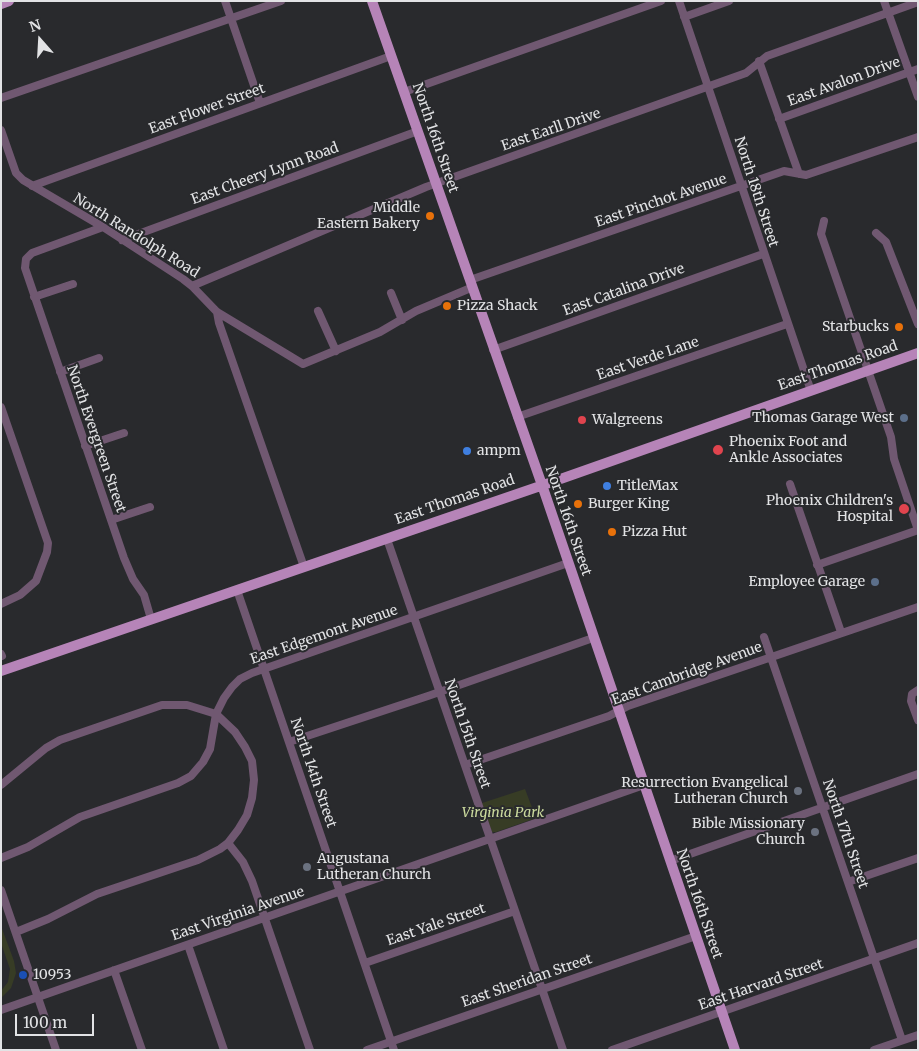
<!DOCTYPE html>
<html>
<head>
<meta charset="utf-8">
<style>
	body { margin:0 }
	#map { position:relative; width:919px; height:1051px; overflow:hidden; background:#292a2d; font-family:Merriweather,serif }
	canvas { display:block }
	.frame { position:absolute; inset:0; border:2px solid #e2e3e5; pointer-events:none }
	.north { position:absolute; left:15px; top:15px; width:50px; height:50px; -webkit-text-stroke:4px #292a2d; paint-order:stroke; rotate:341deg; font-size:14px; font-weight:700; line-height:20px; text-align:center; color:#e2e3e5 }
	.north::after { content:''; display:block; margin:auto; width:18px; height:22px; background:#e2e3e5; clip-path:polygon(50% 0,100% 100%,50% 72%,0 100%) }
	.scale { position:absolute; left:15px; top:1014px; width:79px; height:22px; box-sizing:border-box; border:2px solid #e2e3e5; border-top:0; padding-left:6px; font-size:15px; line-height:18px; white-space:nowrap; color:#e2e3e5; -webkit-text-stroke:4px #292a2d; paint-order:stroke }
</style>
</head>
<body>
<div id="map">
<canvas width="919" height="1051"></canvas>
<div class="frame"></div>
<div class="north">N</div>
<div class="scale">100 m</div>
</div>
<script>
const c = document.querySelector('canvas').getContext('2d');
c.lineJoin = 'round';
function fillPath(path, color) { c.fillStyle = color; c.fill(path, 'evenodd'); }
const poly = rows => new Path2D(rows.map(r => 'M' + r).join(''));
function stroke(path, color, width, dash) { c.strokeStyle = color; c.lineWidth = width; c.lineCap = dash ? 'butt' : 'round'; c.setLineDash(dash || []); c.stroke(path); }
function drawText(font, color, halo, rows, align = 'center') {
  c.font = font + ' Merriweather,serif'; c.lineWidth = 4; c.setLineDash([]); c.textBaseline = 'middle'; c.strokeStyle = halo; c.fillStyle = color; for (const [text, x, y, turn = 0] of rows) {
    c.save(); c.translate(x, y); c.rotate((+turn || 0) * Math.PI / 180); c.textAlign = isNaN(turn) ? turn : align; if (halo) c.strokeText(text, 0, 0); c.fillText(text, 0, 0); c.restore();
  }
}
fillPath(poly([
	[525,789,536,818,496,832,492,832,482,803],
	[1,926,14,961,16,973,11,988,1,998,1,991,8,982,10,969,1,943]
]), '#373c25');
stroke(poly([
	[225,1,260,103],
	[679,1,811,391],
	[884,1,918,97],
	[684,17,729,1],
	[759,61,799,174],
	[404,92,661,1],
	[1,98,281,1],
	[779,119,918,69],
	[1,130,16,173,23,180,103,227,183,279,192,286,217,312,303,364,380,332,416,311,473,287],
	[32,186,391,56],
	[824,221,821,234,891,437,894,459,918,530],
	[103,227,32,253,26,259,25,268,124,558,133,579,144,595,151,619],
	[876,233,886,242,918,324],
	[122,240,418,131],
	[470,280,784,171,806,175,918,137],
	[192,286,426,187,746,73,767,56,918,2],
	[391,293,402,320],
	[34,297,73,284],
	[318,311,336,351],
	[217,312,219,323,304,567],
	[493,350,763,254],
	[60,372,99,358],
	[1,407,48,543,47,552,36,581,20,595,1,604],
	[517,417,787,324],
	[85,446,124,433],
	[790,484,841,632],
	[111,520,150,507],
	[387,539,563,1050],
	[817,565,918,530],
	[237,590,394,1050],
	[764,637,902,1040],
	[1,654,2,656],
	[918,690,912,694,911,701,918,720],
	[216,714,235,732,245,747,252,761,254,780,252,798,247,815,238,830,228,843,243,862,252,881,310,1050],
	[289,742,428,696,593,638],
	[465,765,609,716,628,706,918,607],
	[1,785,46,748,60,740,162,705,187,705,216,714,224,698,232,687,240,679,252,673,568,563],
	[1,858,28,847,80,817,178,783,191,776,203,762,210,749,216,714],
	[670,861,918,774],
	[848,882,918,858],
	[1,890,56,1050],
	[16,932,48,919,97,894,198,860,220,849,228,843],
	[188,945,224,1050],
	[365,963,515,911],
	[114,970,142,1050],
	[1,1010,644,785],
	[367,1050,696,936],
	[612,1050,918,943],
	[874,1050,918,1035]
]), '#705871', 8);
stroke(poly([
	[372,1,542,485,735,1050],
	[1,4,9,1],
	[1,671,552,482,918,353]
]), '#b684b8', 10);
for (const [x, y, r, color] of [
	[430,216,5,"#e8710a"],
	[447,306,5,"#e8710a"],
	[899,327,5,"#e8710a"],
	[904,418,5,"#5c6f8a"],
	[582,420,5,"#e0444e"],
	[718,450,6,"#e0444e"],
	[467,451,5,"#3f7fe0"],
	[607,486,5,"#3f7fe0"],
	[578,504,5,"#e8710a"],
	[904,509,6,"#e0444e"],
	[612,532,5,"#e8710a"],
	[875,582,5,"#5c6f8a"],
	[798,791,5,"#6b7280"],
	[815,832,5,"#6b7280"],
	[307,867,5,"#6b7280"],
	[23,975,5,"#1a4fb4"]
]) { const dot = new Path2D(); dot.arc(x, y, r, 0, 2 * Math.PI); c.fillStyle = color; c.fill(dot); stroke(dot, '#292a2d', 2); }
drawText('14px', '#e2e3e5', '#292a2d', [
	["East Avalon Drive",844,82,-20],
	["East Flower Street",207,109,-20],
	["East Earll Drive",551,130,-19],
	["North 16th Street",435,138,71],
	["East Cheery Lynn Road",265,174,-20],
	["North 18th Street",756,192,72],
	["East Pinchot Avenue",661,201,-19],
	["North Randolph Road",136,236,32],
	["East Catalina Drive",624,290,-20],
	["East Verde Lane",648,359,-19],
	["East Thomas Road",838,366,-19],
	["North Evergreen Street",96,439,71],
	["East Thomas Road",455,500,-19],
	["North 16th Street",568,521,71],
	["East Edgemont Avenue",324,635,-19],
	["East Cambridge Avenue",687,674,-20],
	["North 15th Street",467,734,71],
	["North 14th Street",313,773,71],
	["North 17th Street",845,834,71],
	["North 16th Street",699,904,71],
	["East Virginia Avenue",238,914,-19],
	["East Yale Street",436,925,-19],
	["East Sheridan Street",527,981,-19],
	["East Harvard Street",761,985,-19]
]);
drawText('14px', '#e2e3e5', '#292a2d', [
	["Middle",420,208,"right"],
	["Eastern Bakery",420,224,"right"],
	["Pizza Shack",457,306],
	["Starbucks",889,327,"right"],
	["Thomas Garage West",894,418,"right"],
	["Walgreens",592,420],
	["Phoenix Foot and",729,442],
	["Ankle Associates",729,458],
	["ampm",477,451],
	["TitleMax",617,486],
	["Phoenix Children's",893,501,"right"],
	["Hospital",893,517,"right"],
	["Burger King",588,504],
	["Pizza Hut",622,532],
	["Employee Garage",865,582,"right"],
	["Resurrection Evangelical",788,783,"right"],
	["Lutheran Church",788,799,"right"],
	["Bible Missionary",805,824,"right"],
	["Church",805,840,"right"],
	["Augustana",317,859],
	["Lutheran Church",317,875],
	["10953",33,975]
], 'left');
drawText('italic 14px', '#cad99d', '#292a2d', [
	["Virginia Park",503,813]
]);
</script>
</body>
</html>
